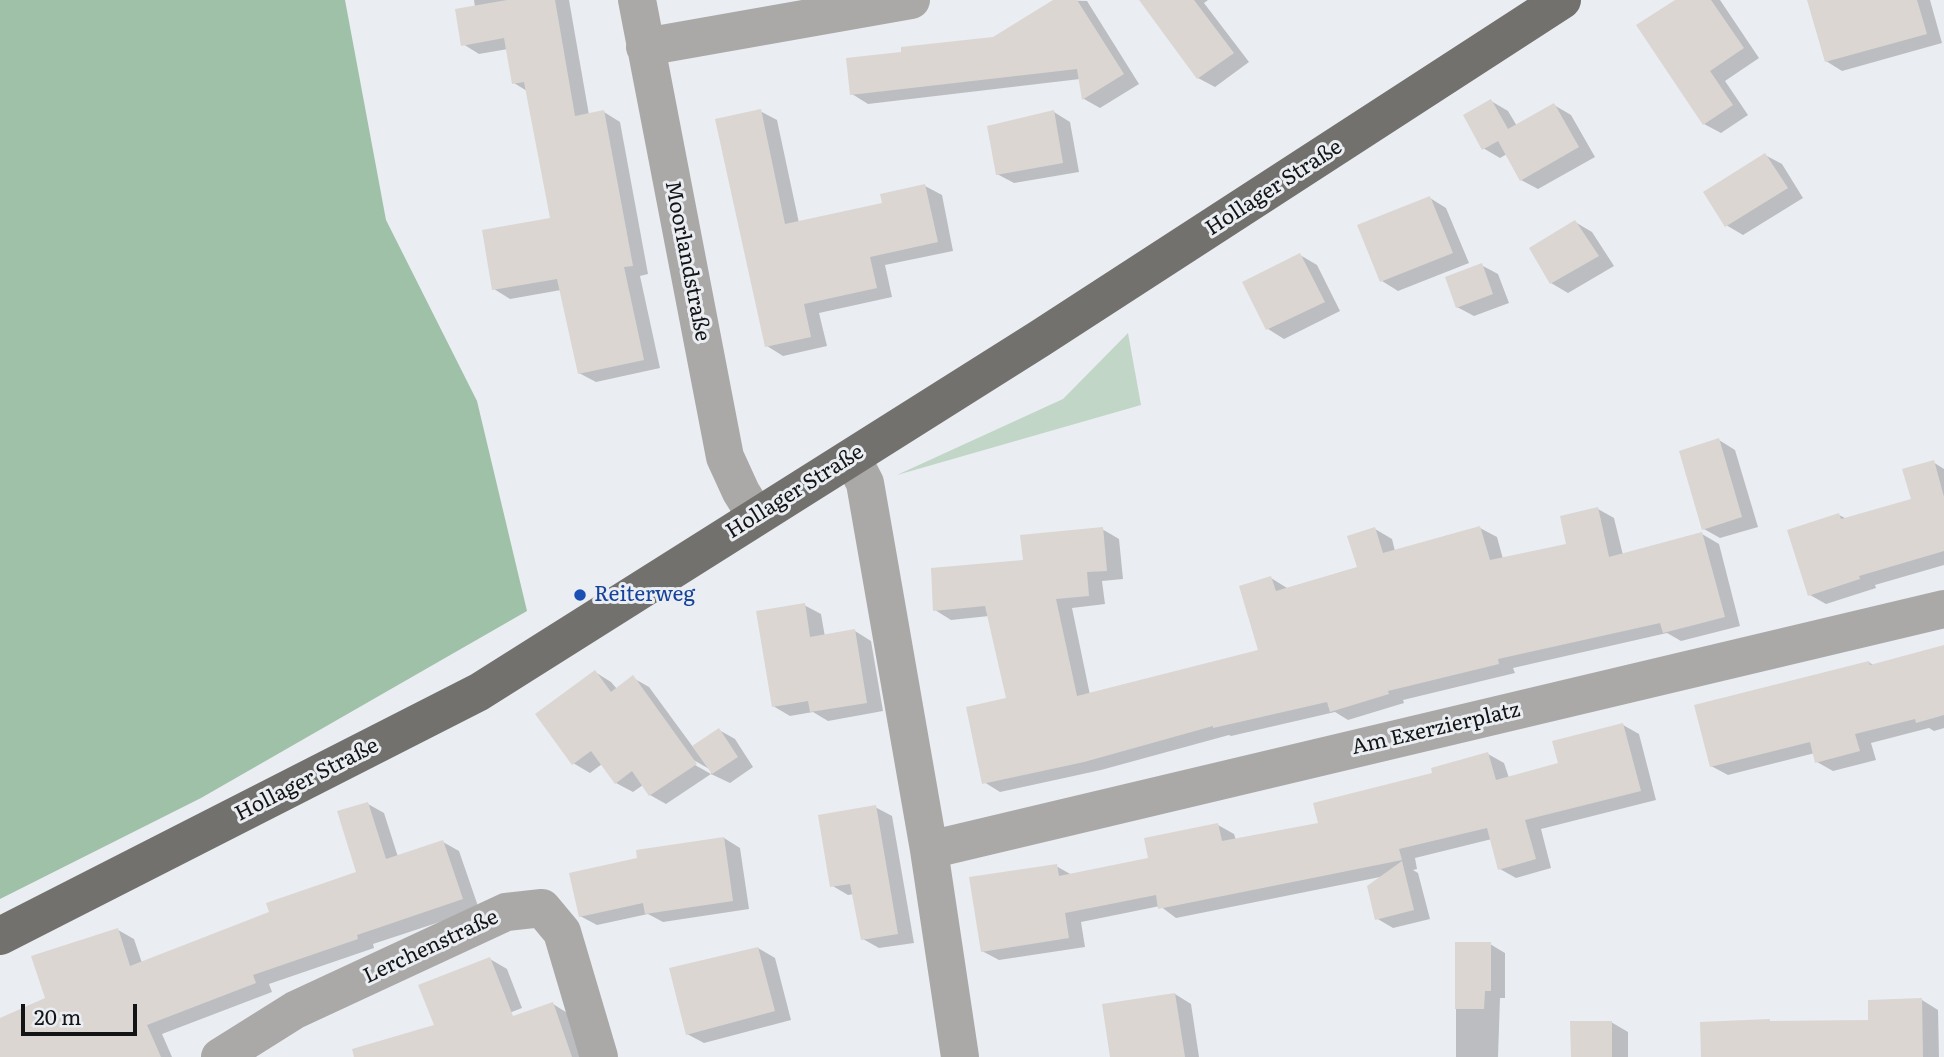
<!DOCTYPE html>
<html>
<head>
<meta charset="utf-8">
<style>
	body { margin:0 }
	#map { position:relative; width:1944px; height:1057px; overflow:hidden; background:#eaedf2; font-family:Literata,serif }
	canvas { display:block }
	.scale { position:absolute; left:21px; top:1004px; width:116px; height:32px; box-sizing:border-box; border:4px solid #131415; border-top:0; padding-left:9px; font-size:21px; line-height:24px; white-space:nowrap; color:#131415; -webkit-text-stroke:5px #eaedf2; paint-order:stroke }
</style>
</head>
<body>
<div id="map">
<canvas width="1944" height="1057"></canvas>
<div class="scale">20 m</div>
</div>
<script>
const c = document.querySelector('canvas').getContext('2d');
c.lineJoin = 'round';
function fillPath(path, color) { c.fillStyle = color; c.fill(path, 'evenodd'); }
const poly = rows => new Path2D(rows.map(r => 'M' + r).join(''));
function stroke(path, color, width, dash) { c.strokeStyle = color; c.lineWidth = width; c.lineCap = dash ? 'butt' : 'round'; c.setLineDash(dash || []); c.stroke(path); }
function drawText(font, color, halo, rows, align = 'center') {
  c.font = font + ' Literata,serif'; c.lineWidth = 6; c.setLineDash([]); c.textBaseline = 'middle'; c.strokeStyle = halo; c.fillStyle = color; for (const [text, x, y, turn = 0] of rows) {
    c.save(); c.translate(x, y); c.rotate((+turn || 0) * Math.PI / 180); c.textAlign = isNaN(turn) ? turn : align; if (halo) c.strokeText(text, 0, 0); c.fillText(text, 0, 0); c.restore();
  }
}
fillPath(poly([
	[1128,333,1141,405,897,475,1063,399]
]), '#c1d6c6');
fillPath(poly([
	[0,0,345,0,386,220,477,401,527,611,201,798,0,899]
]), '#9fc1a8');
fillPath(poly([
	[474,0,569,0,589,115,604,112,620,122,648,274,640,276,660,368,596,382,579,373,561,290,510,299,494,289,552,220,527,91,514,83,508,49,479,54,463,44,475,7],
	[1056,0,1087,1,1139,84,1100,108,1084,99,1080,79,868,104,852,94,994,39],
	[1141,0,1208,0,1204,3,1249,62,1215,87,1198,78],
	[1678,0,1720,0,1759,58,1725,81,1748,115,1721,133,1704,124],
	[1821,0,1930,0,1942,43,1842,71,1826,61],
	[1491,101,1508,111,1517,126,1554,105,1571,115,1595,157,1538,189,1521,180,1507,154,1500,158,1483,148],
	[760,111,777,120,799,223,884,205,925,186,942,195,953,251,885,265,892,297,819,313,827,346,783,356,767,346],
	[1054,112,1070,122,1079,172,1014,183,997,174],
	[1765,155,1782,164,1803,198,1743,235,1726,225],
	[1430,198,1446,208,1469,263,1398,291,1382,281],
	[1575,222,1592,232,1614,266,1568,293,1551,283],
	[1300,255,1317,265,1340,311,1284,339,1268,329],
	[1481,265,1498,274,1509,303,1474,316,1457,307],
	[1719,440,1735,450,1758,527,1720,538,1704,529],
	[1933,462,1944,469,1944,565,1875,585,1876,588,1826,604,1810,595,1839,515,1847,519,1913,501],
	[1598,509,1614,518,1623,555,1702,534,1719,544,1740,626,1681,641,1667,633,1513,668,1515,673,1403,700,1404,703,1348,720,1335,712,1231,736,1229,735,1101,770,1000,792,984,782,1008,699,989,616,951,620,935,610,1025,561,1102,529,1119,539,1123,579,1102,581,1105,604,1072,608,1090,695,1261,651,1271,578,1287,588,1359,568,1375,529,1392,539,1395,551,1480,528,1497,537,1503,559,1568,545],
	[804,605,821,614,825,637,855,631,871,641,883,711,828,721,813,712,790,716,773,706],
	[1944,646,1944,728,1934,731,1929,728,1871,743,1876,760,1833,771,1817,762,1815,753,1728,775,1711,766,1869,662,1874,666],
	[595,672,611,682,617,689,633,678,649,687,693,747,719,730,735,739,753,767,730,783,711,774,711,770,690,758,688,761,711,774,666,804,650,795,643,785,633,792,616,783,602,764,590,773,573,763],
	[1623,725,1639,734,1656,800,1541,829,1551,868,1516,878,1500,869,1492,839,1415,858,1417,869,1413,870,1418,873,1430,919,1393,928,1376,918,1385,876,1176,918,1160,906,1081,922,1085,947,999,960,982,951,1056,866,1072,875,1150,859,1218,825,1234,834,1236,840,1320,824,1488,754,1504,763,1509,778,1560,764],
	[368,804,384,813,398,857,443,842,459,851,479,909,373,944,374,948,269,984,272,992,162,1034,172,1057,0,1057,0,1020,47,999,118,930,134,939,142,963,272,913,358,873],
	[875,807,892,816,914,943,879,948,863,939,854,894,848,895,831,885],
	[724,838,740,848,749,909,663,922,648,914,597,925,580,916],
	[1456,944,1490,944,1505,953,1505,998,1500,998,1498,1057,1456,1057],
	[758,948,775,958,791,1020,704,1043,687,1034],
	[490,959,507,969,522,1008,452,1035],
	[1175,994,1191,1004,1199,1057,1111,1057],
	[1922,1000,1938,1010,1939,1057,1702,1057,1770,1021,1870,1022],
	[553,1004,569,1014,584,1057,507,1057],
	[1611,1022,1628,1032,1628,1057,1572,1057]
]), '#0003');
fillPath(poly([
	[507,0,555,0,575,116,604,110,633,266,624,267,644,360,578,374,557,279,492,290,482,230,550,218,524,82,512,84,504,38,461,46,455,9],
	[1053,0,1077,0,1124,74,1082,100,1077,69,850,95,846,58,901,52,901,47,993,37],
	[1139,0,1194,0,1234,53,1197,79],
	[1675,0,1711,0,1744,48,1710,71,1733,105,1703,125,1636,25],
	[1807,0,1917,0,1927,34,1825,62],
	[1491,99,1508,129,1554,103,1579,147,1520,181,1498,141,1482,150,1463,115],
	[761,109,785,224,882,203,880,194,925,184,938,242,870,257,877,288,804,304,811,337,765,347,715,119],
	[1054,110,1063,163,996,175,987,126],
	[1765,153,1788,188,1725,227,1703,192],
	[1430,196,1453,253,1380,282,1357,225],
	[1575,220,1599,256,1550,284,1529,248],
	[1300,253,1325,302,1266,330,1242,282],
	[1482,263,1493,294,1456,308,1445,277],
	[1719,438,1742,517,1702,530,1679,451],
	[1934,460,1944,497,1944,551,1859,576,1860,579,1808,596,1787,530,1839,513,1841,519,1911,499,1902,469],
	[1598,507,1609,557,1702,532,1725,617,1663,633,1660,623,1498,659,1499,664,1388,691,1389,694,1330,712,1327,702,1213,728,1213,726,1084,762,982,784,966,707,1006,698,985,606,933,611,931,568,1023,560,1020,535,1103,527,1107,571,1087,572,1089,596,1056,599,1077,696,1258,650,1239,586,1271,576,1276,591,1357,567,1347,536,1375,527,1383,553,1480,526,1490,560,1566,544,1560,516],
	[805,603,810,637,855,629,867,703,810,712,808,701,772,707,756,611],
	[1944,645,1944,715,1916,723,1915,719,1855,734,1860,751,1815,763,1810,742,1710,767,1694,705,1869,661,1870,665],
	[595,670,611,692,633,675,697,764,649,796,632,771,615,784,591,751,572,765,535,714],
	[1623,723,1641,791,1525,820,1536,859,1498,870,1487,828,1399,849,1402,860,1158,909,1156,895,1065,913,1069,938,981,952,969,877,1057,864,1059,876,1148,858,1144,838,1218,823,1222,841,1318,823,1313,803,1432,773,1431,768,1488,752,1496,780,1558,763,1552,741],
	[719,728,738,757,712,774,692,746],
	[368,802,386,859,443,840,463,899,357,935,358,939,253,975,256,983,147,1025,161,1057,0,1057,0,1018,45,998,31,956,118,928,130,966,269,912,266,903,356,872,337,811],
	[876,805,898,934,861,940,850,884,830,887,818,815],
	[724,837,733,901,645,914,643,903,579,917,569,873,637,858,636,850],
	[1402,861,1414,910,1375,920,1367,886],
	[1455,942,1491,942,1491,991,1485,991,1484,1009,1455,1009],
	[758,947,775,1011,686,1035,669,968],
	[490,957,513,1016,553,1002,572,1057,354,1057,352,1049,434,1025,418,985],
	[1175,993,1185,1057,1110,1057,1102,1004],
	[1922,998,1923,1057,1701,1057,1700,1022,1770,1019,1770,1021,1868,1020,1868,1000],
	[1570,1021,1612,1021,1612,1057,1571,1057]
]), '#dbd6d2');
stroke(poly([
	[637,0,725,457,741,492,756,516],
	[645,47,911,0],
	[852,458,865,483,929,850,960,1057],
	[929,850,1944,609],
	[220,1057,295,1010,506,912,542,908,562,932,599,1057]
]), '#aaa9a7', 38);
stroke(poly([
	[0,936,479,692,1039,339,1562,0]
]), '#73716d', 38);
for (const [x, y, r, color] of [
	[580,595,7,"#1a4fb4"]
]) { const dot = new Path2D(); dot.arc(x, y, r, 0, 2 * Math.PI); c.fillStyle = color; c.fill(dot); stroke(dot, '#eaedf2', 2.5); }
drawText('21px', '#131415', '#eaedf2', [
	["Hollager Straße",1274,188,-33],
	["Moorlandstraße",687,261,79],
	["Hollager Straße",795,492,-32],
	["Am Exerzierplatz",1436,729,-13],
	["Hollager Straße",307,780,-27],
	["Lerchenstraße",431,947,-25]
]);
drawText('21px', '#164399', '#eaedf2', [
	["Reiterweg",594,595]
], 'left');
</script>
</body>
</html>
